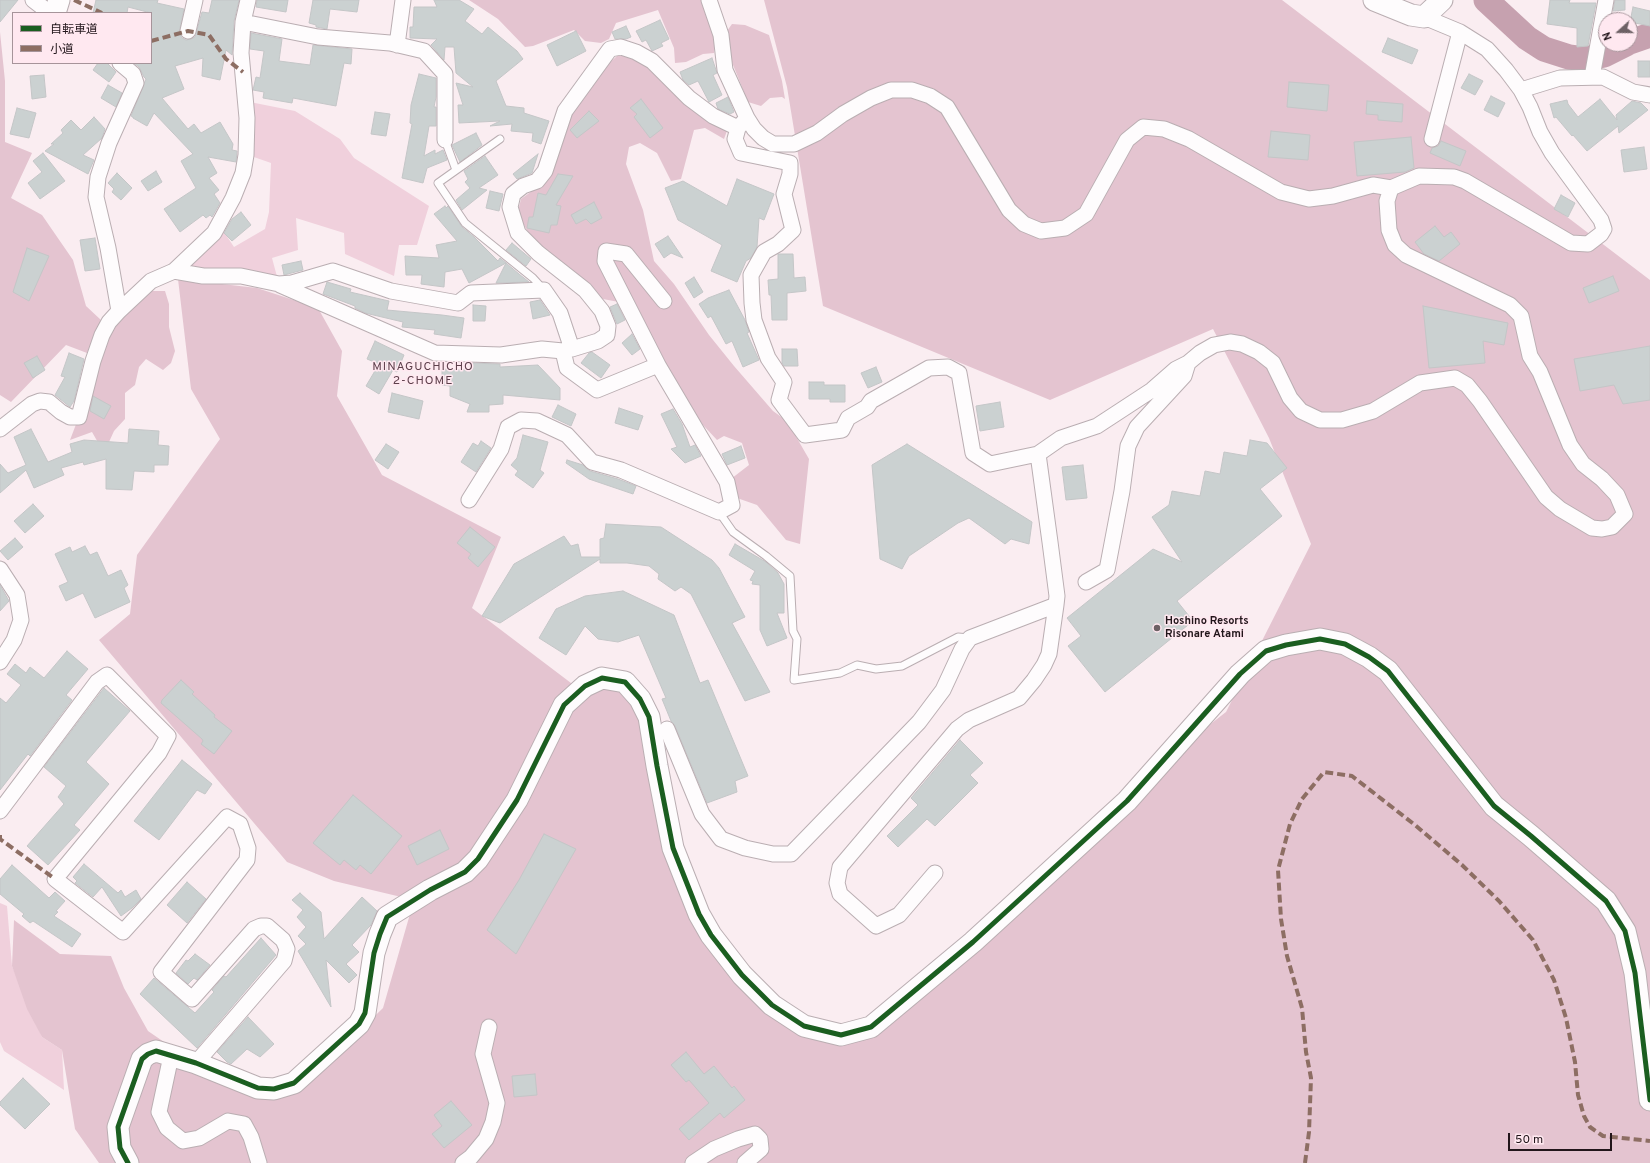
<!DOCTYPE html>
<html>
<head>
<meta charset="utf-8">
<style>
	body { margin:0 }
	#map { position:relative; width:1650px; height:1163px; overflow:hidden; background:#faedf1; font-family:Overpass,"Noto Sans JP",sans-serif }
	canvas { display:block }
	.legend { position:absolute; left:12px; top:12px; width:140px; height:52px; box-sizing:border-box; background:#ffe8f0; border:1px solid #a6949a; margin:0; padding:5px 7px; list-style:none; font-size:12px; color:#21151a }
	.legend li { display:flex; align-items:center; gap:8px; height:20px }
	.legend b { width:20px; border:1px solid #a6949a }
	.north { position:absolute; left:1598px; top:12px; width:40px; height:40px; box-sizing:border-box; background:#ffe8f0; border:1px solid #a6949a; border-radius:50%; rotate:249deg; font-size:11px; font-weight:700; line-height:16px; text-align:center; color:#21151a }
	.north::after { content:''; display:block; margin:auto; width:14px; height:18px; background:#6d6165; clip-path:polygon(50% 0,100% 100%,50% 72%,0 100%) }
	.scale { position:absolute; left:1508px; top:1133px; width:104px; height:18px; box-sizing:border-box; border:2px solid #21151a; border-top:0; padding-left:5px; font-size:12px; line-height:14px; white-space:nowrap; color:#21151a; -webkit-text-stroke:3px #ffe8f0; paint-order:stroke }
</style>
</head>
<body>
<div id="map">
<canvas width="1650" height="1163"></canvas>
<ul class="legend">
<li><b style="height:5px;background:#1b5e20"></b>自転車道</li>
<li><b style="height:5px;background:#8d6e63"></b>小道</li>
</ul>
<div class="north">N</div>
<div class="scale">50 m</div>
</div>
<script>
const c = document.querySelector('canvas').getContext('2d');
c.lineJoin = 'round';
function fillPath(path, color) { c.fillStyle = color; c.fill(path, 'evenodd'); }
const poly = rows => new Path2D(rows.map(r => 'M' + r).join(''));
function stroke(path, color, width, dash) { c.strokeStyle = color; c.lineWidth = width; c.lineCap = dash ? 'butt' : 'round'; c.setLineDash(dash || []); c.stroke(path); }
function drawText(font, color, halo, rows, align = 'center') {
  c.font = font + ' Overpass,sans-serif'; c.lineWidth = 3; c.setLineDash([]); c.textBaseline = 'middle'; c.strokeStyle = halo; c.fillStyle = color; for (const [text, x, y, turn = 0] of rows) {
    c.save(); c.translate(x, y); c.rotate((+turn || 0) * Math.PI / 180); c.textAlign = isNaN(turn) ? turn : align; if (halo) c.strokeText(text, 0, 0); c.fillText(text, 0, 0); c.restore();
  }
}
fillPath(poly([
	[250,102,295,111,340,139,354,158,429,206,417,245,399,245,394,276,345,254,344,233,296,218,298,250,272,258,279,284,182,273,224,232,234,247,265,229,269,212,271,163,251,156],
	[0,903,7,906,12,966,42,1037,62,1050,64,1090,4,1051,0,1042]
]), '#f0d0dc');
fillPath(poly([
	[469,0,703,0,715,36,714,53,703,54,686,62,675,63,674,48,658,10,616,23,609,39,601,43,585,41,574,30,533,46,525,47,498,19],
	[764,0,1282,0,1650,280,1650,1163,99,1163,75,1129,62,1050,42,1037,27,1009,12,966,14,920,60,954,111,956,124,988,148,1031,234,1090,299,1090,383,1008,414,900,334,881,287,862,99,640,130,614,137,555,220,439,191,389,178,279,257,288,318,308,342,351,337,396,382,475,501,537,472,608,571,683,617,686,636,704,684,901,801,1027,861,1038,959,964,1099,811,1226,712,1311,544,1269,438,1213,329,1050,400,823,306,787,87],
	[732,24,745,25,769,35,782,81,785,99,782,97,770,98,761,106,748,102,725,45,727,31],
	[0,32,5,81,5,142,32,153,11,198,42,215,73,260,86,306,101,320,87,353,66,345,11,402,0,395],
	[617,56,637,56,683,103,728,128,724,139,705,128,694,130,681,179,671,181,657,153,640,143,629,147,626,164,643,210,654,261,674,284,709,335,734,366,773,411,787,421,809,459,800,544,786,540,757,505,737,498,727,482,749,465,742,443,724,436,717,440,703,425,687,402,624,303,603,299,551,253,535,242,525,227,518,211,521,199,543,183,559,137,576,104,606,66],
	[147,291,165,291,169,304,169,327,175,351,171,363,163,370,146,359,139,367,135,385,125,393,125,419,114,431,104,453,92,432,70,440,101,359,106,335,119,323]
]), '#e4c4d0');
stroke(poly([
	[1486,0,1527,38,1544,49,1569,57,1585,59,1604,55,1626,44],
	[1630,42,1650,35]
]), '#c6a1af', 25);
const building = poly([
	[0,0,18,0,0,22,0,0],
	[96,0,158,0,157,3,184,9,179,33,182,38,186,40,191,39,195,37,202,12,209,13,212,0,239,0,234,21,232,55,226,50,220,80,202,76,203,58,175,66,184,89,162,98,188,129,194,124,201,133,220,122,233,144,232,150,237,151,236,162,208,157,217,173,209,178,219,190,214,194,220,203,212,217,210,215,206,218,203,215,180,232,164,209,196,188,181,161,193,154,154,113,147,126,133,118,133,117,131,116,146,79,144,77,139,67,134,63,151,63,151,13,128,7,127,13,93,13,96,0],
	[257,0,288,0,286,12,256,7,257,0],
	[313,0,359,0,357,12,330,9,327,29,316,27,316,25,309,23,313,0],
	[434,0,459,0,474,9,465,21,482,34,488,27,517,51,523,59,496,81,506,106,524,108,524,113,549,121,541,144,532,141,533,133,511,131,512,124,490,126,500,121,459,123,458,105,463,105,456,83,473,87,456,73,454,47,445,47,444,60,431,45,437,39,410,38,410,27,413,27,414,7,437,7,434,0],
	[1550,0,1570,0,1569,3,1596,3,1588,46,1577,47,1577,28,1547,24,1550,0],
	[1615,0,1625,0,1625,10,1613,11,1615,0],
	[1633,7,1650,11,1650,26,1630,22,1633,7],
	[660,20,669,39,661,43,663,46,652,51,646,40,642,42,636,31,660,20],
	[626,26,631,37,626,39,615,39,612,32,626,26],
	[576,31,586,51,557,66,547,45,576,31],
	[251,33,282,39,279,61,310,65,313,45,352,49,351,64,344,63,336,106,293,98,292,103,263,98,264,92,253,90,256,77,260,78,264,51,250,49,251,33],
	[1388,38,1418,50,1412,64,1382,52,1388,38],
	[712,58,717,73,713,75,722,95,709,102,698,81,689,85,683,80,680,72,712,58],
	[1638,61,1650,61,1650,77,1638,77,1638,61],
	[98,63,107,63,116,72,109,82,93,70,98,63],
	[419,74,436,78,436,97,434,107,436,107,436,126,429,126,424,156,435,150,435,154,443,150,447,160,427,168,423,183,402,178,412,124,410,123,411,105,419,74],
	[1469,74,1483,81,1475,95,1461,88,1469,74],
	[44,75,46,97,32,99,30,76,44,75],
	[1289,82,1329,85,1327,111,1287,107,1289,82],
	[108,85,122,93,116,107,101,98,108,85],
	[1491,96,1505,103,1498,117,1484,110,1491,96],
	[728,97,734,112,730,114,718,109,716,103,728,97],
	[641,99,663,128,650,138,634,117,637,114,630,108,641,99],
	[1600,99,1617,120,1616,115,1632,101,1641,103,1648,110,1619,133,1618,126,1587,151,1573,135,1572,136,1556,117,1554,118,1550,104,1567,100,1568,104,1578,117,1600,99],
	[1367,101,1403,104,1402,122,1378,120,1378,115,1366,114,1367,101],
	[17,108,36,113,29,138,10,134,17,108],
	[589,111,599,121,577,138,570,130,589,111],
	[375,112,390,114,386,136,371,134,375,112],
	[94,117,105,129,102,138,83,155,94,160,88,174,45,151,54,144,51,144,63,133,61,130,71,120,81,130,94,117],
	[1271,131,1310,135,1308,160,1268,157,1271,131],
	[476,133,482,145,460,162,452,145,476,133],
	[1411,137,1414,168,1405,172,1357,176,1354,142,1411,137],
	[1441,141,1466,151,1460,166,1430,153,1432,148,1438,146,1441,141],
	[1644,147,1647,169,1624,172,1621,150,1644,147],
	[43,153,65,181,40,199,28,183,42,172,33,161,43,153],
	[538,154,532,173,517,179,513,174,538,154],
	[485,156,498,175,479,188,487,190,462,210,456,200,470,188,465,182,468,179,464,171,485,156],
	[156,171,162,182,148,191,141,181,156,171],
	[117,173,132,188,121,200,112,192,114,189,108,183,117,173],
	[558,174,573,176,556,205,561,206,557,225,551,225,549,233,527,228,529,217,533,217,538,193,546,195,558,174],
	[737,179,774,194,764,220,759,218,757,247,751,258,746,261,737,282,711,271,722,245,678,220,665,188,683,181,727,206,737,179],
	[490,191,503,194,499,211,486,208,490,191],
	[1561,195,1575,203,1568,217,1554,209,1561,195],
	[594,202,602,218,591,224,586,219,576,224,571,215,594,202],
	[445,206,446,208,448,206,462,227,474,237,498,261,500,258,506,263,469,283,462,269,445,272,444,287,421,284,422,275,406,275,405,256,439,258,436,245,457,241,434,214,445,206],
	[241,212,251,225,232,241,224,233,232,219,241,212],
	[1435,226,1444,237,1451,232,1460,244,1439,261,1424,254,1415,242,1435,226],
	[668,236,683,258,671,253,664,258,655,244,668,236],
	[95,238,100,269,85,271,80,240,95,238],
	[512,243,531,259,526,266,506,250,512,243],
	[27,248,49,256,29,301,13,292,27,248],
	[778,254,793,254,794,278,805,277,806,291,787,293,787,320,772,320,771,295,769,295,768,280,778,279,778,254],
	[301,261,303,270,284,275,282,265,301,261],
	[506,263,519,274,529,282,496,283,506,263],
	[1613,276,1619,291,1589,303,1583,288,1613,276],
	[694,277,703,292,694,298,685,283,694,277],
	[327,282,351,289,350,292,389,301,387,310,442,315,464,318,461,338,434,334,435,330,402,327,403,322,365,313,355,308,355,306,323,294,327,282],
	[729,290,745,320,749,332,747,333,759,360,743,367,732,341,726,344,711,316,708,318,699,304,708,298,729,290],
	[540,300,550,315,533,319,530,302,540,300],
	[617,304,625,320,617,324,610,307,617,304],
	[473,305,486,306,485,321,473,321,473,305],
	[1423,306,1508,323,1504,345,1483,341,1485,363,1429,368,1423,306],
	[632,334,640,349,632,355,622,343,632,334],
	[375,341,404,355,397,372,393,370,379,394,366,386,379,364,367,359,375,341],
	[1650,346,1650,400,1623,404,1614,385,1580,391,1574,359,1650,346],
	[782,349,797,349,798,366,784,366,782,363,782,349],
	[592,352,610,365,601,378,581,363,589,353,592,352],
	[69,353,84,359,74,401,70,407,55,395,65,377,61,376,69,353],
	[37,356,45,370,33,378,24,363,37,356],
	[470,363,500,364,500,367,538,365,560,388,560,400,503,395,503,404,489,405,489,412,467,412,470,404,450,396,450,386,442,385,442,369,470,370,470,363],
	[876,367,882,382,868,388,861,373,876,367],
	[809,382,824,382,824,385,845,385,845,402,830,402,830,399,809,399,809,382],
	[392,393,423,401,419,419,388,412,392,393],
	[93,396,111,406,104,419,90,411,93,396],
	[1000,402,1004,427,980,431,976,406,1000,402],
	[558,405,576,414,571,426,552,417,558,405],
	[619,408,643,416,638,430,615,423,619,408],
	[673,409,682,424,690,447,695,445,701,456,685,463,671,449,677,447,661,414,673,409],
	[31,429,48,462,72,452,70,444,84,440,128,443,129,429,159,431,158,445,169,446,168,465,154,465,154,472,134,471,132,490,106,489,106,459,84,465,83,462,61,468,64,475,34,488,26,470,0,493,0,464,8,473,26,465,14,437,31,429],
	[523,435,548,442,540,470,544,473,533,488,515,475,518,471,511,465,517,458,523,435],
	[1250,440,1267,443,1287,468,1260,489,1282,516,1177,601,1193,621,1105,692,1068,646,1081,636,1067,618,1153,549,1182,562,1152,517,1169,505,1172,491,1200,496,1205,471,1220,474,1224,452,1247,456,1250,440],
	[481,441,491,448,476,472,461,462,473,443,478,446,481,441],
	[386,444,399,452,388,469,375,460,386,444],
	[907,444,1032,522,1029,544,1011,539,1005,544,969,518,958,523,909,556,902,569,880,559,872,465,907,444],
	[741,446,745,458,727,465,722,454,741,446],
	[567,460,583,465,590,471,618,479,636,486,633,494,589,479,566,463,567,460],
	[1083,465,1087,498,1066,500,1062,467,1083,465],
	[33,504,44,516,25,533,14,521,33,504],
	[606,524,661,527,712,560,719,568,745,617,732,623,770,692,745,701,691,594,681,587,675,591,658,579,659,574,649,566,627,563,600,563,600,559,500,623,482,616,514,564,564,536,571,546,578,544,581,557,600,557,600,539,604,538,606,524],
	[470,527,495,547,478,567,468,558,471,554,457,543,470,527],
	[15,538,23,547,8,560,0,551,15,538],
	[735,544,766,562,778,573,784,584,784,613,777,613,787,638,767,646,760,630,760,585,752,584,753,581,750,580,755,571,729,555,735,544],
	[85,546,90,555,97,552,108,576,121,570,128,585,124,588,130,602,95,618,83,593,66,601,59,586,68,582,55,554,70,547,72,552,85,546],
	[0,585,9,601,0,611,0,585],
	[623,591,674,615,700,683,708,680,748,776,735,781,737,792,707,803,675,726,671,721,662,699,666,698,639,635,618,642,598,639,585,626,566,655,539,638,556,609,585,596,623,591],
	[67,651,88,669,66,695,72,700,30,756,28,754,0,790,0,698,6,703,21,685,7,674,15,664,26,673,30,667,44,678,67,651],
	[181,680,194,692,192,694,215,715,214,717,232,731,214,754,201,744,203,741,202,739,161,703,162,700,181,680],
	[104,688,130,711,86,762,109,784,74,825,80,830,48,865,27,846,64,804,58,797,66,786,44,767,104,688],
	[960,740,983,763,970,775,978,783,935,826,927,819,898,847,887,836,918,805,911,798,960,740],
	[182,760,212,784,205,794,197,790,159,840,134,821,182,760],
	[353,795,402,836,371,874,360,865,356,870,344,860,340,865,313,843,353,795],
	[440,830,449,849,417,865,408,846,440,830],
	[544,834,576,849,516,954,487,930,519,880,544,834],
	[84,864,118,893,121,890,125,897,136,890,141,899,132,908,121,916,102,887,93,897,75,883,77,881,73,877,84,864],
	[12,865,49,898,55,892,65,901,56,911,58,912,54,916,81,934,72,947,33,921,30,923,22,916,24,914,0,894,0,879,12,865],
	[187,882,206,899,187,923,167,905,187,882],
	[300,893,321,912,324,939,362,897,377,911,371,925,352,945,359,952,346,964,357,975,349,983,326,960,331,1007,298,951,306,944,298,936,306,927,297,917,303,910,292,900,300,893],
	[261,938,276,955,197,1048,140,994,154,978,195,1013,214,992,212,990,224,976,226,977,261,938],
	[195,954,210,965,197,980,194,978,188,984,176,973,186,960,188,961,195,954],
	[248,1017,274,1044,260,1057,247,1049,231,1064,227,1062,217,1052,248,1017],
	[686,1052,704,1074,714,1066,732,1088,734,1086,745,1100,724,1118,720,1113,689,1140,679,1129,709,1103,689,1080,686,1082,671,1065,686,1052],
	[535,1074,537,1095,514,1097,512,1076,535,1074],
	[23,1078,50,1104,25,1129,0,1105,0,1102,23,1078],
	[451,1101,472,1125,444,1148,432,1134,442,1126,434,1115,451,1101]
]);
fillPath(building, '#cbd1d1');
stroke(building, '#c4c6c7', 1);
const lane = poly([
	[500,139,438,183,465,223,533,278,544,290],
	[445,140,456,170],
	[719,512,733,532,766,556,790,576,793,631,797,639,794,680,840,673,857,665,876,669,902,666,958,637,970,638]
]);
const street = poly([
	[33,0,50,13],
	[709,0,721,35,725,70,747,118,738,128,735,139,741,153,790,163,790,174,784,194,793,230,778,244,764,252,751,275,752,303,754,320,768,358,784,382,779,400,805,435,842,430,848,418,867,407,871,401,929,368,948,367,959,373,973,453,990,464,1038,454,1061,438,1097,426,1152,390,1176,369,1188,363,1200,353,1214,345,1230,342,1242,344,1259,352,1273,363,1290,398,1301,411,1320,420,1342,420,1373,411,1420,383,1455,378,1467,385,1480,401,1546,497,1560,509,1592,528,1602,529,1612,527,1625,514,1617,495,1602,479,1583,464,1570,445,1540,372,1530,356,1521,316,1510,305,1406,255,1395,245,1389,230,1387,201,1391,188],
	[1424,17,1460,32,1432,139],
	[243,22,318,37,390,43,424,51,445,74,445,140],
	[188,31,195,0],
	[397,45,403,0],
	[1592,77,1606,0],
	[1521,90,1560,78,1603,77,1633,92,1650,95],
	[747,118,754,129,763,138,773,144,794,144,817,133,843,114,871,98,891,90,912,90,930,96,947,107,1009,210,1024,224,1041,231,1065,228,1086,214,1127,140,1143,127,1164,129,1189,139,1281,192,1309,199,1333,196,1373,185,1391,188,1419,176,1454,177,1465,181,1571,243,1588,244,1601,234,1604,229,1601,220,1552,153,1540,132,1530,107,1521,90,1506,70,1487,49,1460,32],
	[174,271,203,276,241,276,279,284,292,283,333,271,391,291,458,303,471,293,544,290,560,313,572,349,598,341,607,335,608,326,602,311,585,290,538,253,518,233,510,207,513,194,523,186,537,181,545,171,565,111,610,49,621,47,636,52,652,61,689,98,713,116,738,128],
	[280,285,435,353,501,355,542,349,563,351,572,349],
	[119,311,108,248,96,197,98,177,109,143,136,83,133,74,120,63],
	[658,365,605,261,606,251,626,254,664,301],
	[0,429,32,404,40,401,49,402,61,412,70,417,79,417,93,361,102,335,109,322,119,311,151,281,174,271,214,233,233,198,243,173,246,155,247,118,241,53,243,22,248,0],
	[469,500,501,449,508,427,521,420,537,421,567,435,592,462,621,470,719,512,732,505,727,482,658,365,597,390,567,368,563,351],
	[0,569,17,595,21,620,14,640,0,662],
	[1086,582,1107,570,1122,491,1128,446,1137,427,1184,376,1188,363],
	[667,729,702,814,721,839,745,848,773,854,791,854,919,722,943,690,962,649,970,638,1056,605,1057,596,1050,542,1038,454],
	[0,811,97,682,107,675,168,736,159,753,55,879,123,932,227,817,240,824,248,848,247,860,161,972,192,999,254,929,261,926,267,926,283,940,287,949,284,961,196,1063],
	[935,873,899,915,876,926,840,894,837,883,840,867,957,729,969,720,1019,698,1034,680,1044,665,1049,654,1056,605],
	[171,1056,159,1112,167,1128,183,1141,199,1138,228,1121,244,1124,251,1137,259,1163],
	[463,1163,471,1157,486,1139,493,1122,497,1103,483,1054,489,1027],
	[693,1163,714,1149,738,1139,755,1134,760,1139,761,1149,745,1163]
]);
const secondary = poly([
	[1374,0,1411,15,1424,17,1442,0],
	[55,13,59,0],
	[128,1163,120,1148,118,1127,142,1059,148,1054,156,1051,196,1063,258,1088,274,1089,294,1083,359,1024,365,1013,374,953,380,934,387,917,430,890,465,872,478,859,517,800,564,705,585,686,602,678,625,682,640,699,649,717,657,766,673,848,699,914,711,935,742,975,772,1005,804,1026,841,1035,871,1027,973,942,1127,801,1240,674,1266,651,1286,645,1320,639,1345,644,1369,657,1388,671,1494,806,1531,836,1606,901,1625,931,1635,973,1650,1100]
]);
stroke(lane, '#baaeb2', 9);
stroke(street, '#baaeb2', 17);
stroke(secondary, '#baaeb2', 23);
stroke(lane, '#fefcfd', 7);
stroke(street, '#fefcfd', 15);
stroke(secondary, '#fefcfd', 21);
stroke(poly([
	[74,0,102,13],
	[151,41,188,31,209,35,226,59,243,72],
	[0,835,0,839,55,879],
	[1305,1163,1309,1132,1311,1078,1306,1052,1302,1008,1287,956,1281,919,1278,870,1290,824,1302,799,1324,772,1352,776,1415,825,1462,865,1499,901,1533,940,1554,980,1566,1018,1575,1062,1578,1095,1584,1116,1590,1127,1603,1136,1650,1141]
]), '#8d6e63', 4, [8, 4]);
stroke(poly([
	[128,1163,120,1148,118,1127,142,1059,148,1054,156,1051,196,1063,258,1088,274,1089,294,1083,359,1024,365,1013,374,953,380,934,387,917,430,890,465,872,478,859,517,800,564,705,585,686,602,678,625,682,640,699,649,717,657,766,673,848,699,914,711,935,742,975,772,1005,804,1026,841,1035,871,1027,973,942,1127,801,1240,674,1266,651,1286,645,1320,639,1345,644,1369,657,1388,671,1494,806,1531,836,1606,901,1625,931,1635,973,1650,1100]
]), '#1b5e20', 5);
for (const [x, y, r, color] of [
	[1157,628,4,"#6d6165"]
]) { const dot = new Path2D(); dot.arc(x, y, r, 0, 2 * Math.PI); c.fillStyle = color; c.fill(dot); stroke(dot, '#ffe8f0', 1.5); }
drawText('bold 11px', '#21151a', '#ffe8f0', [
	["Hoshino Resorts",1165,622],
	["Risonare Atami",1165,635]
], 'left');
c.letterSpacing = '1px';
drawText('12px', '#5e404c', '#ffe8f0', [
	["MINAGUCHICHO",423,368],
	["2-CHOME",423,382]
]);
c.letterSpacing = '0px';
</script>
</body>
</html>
